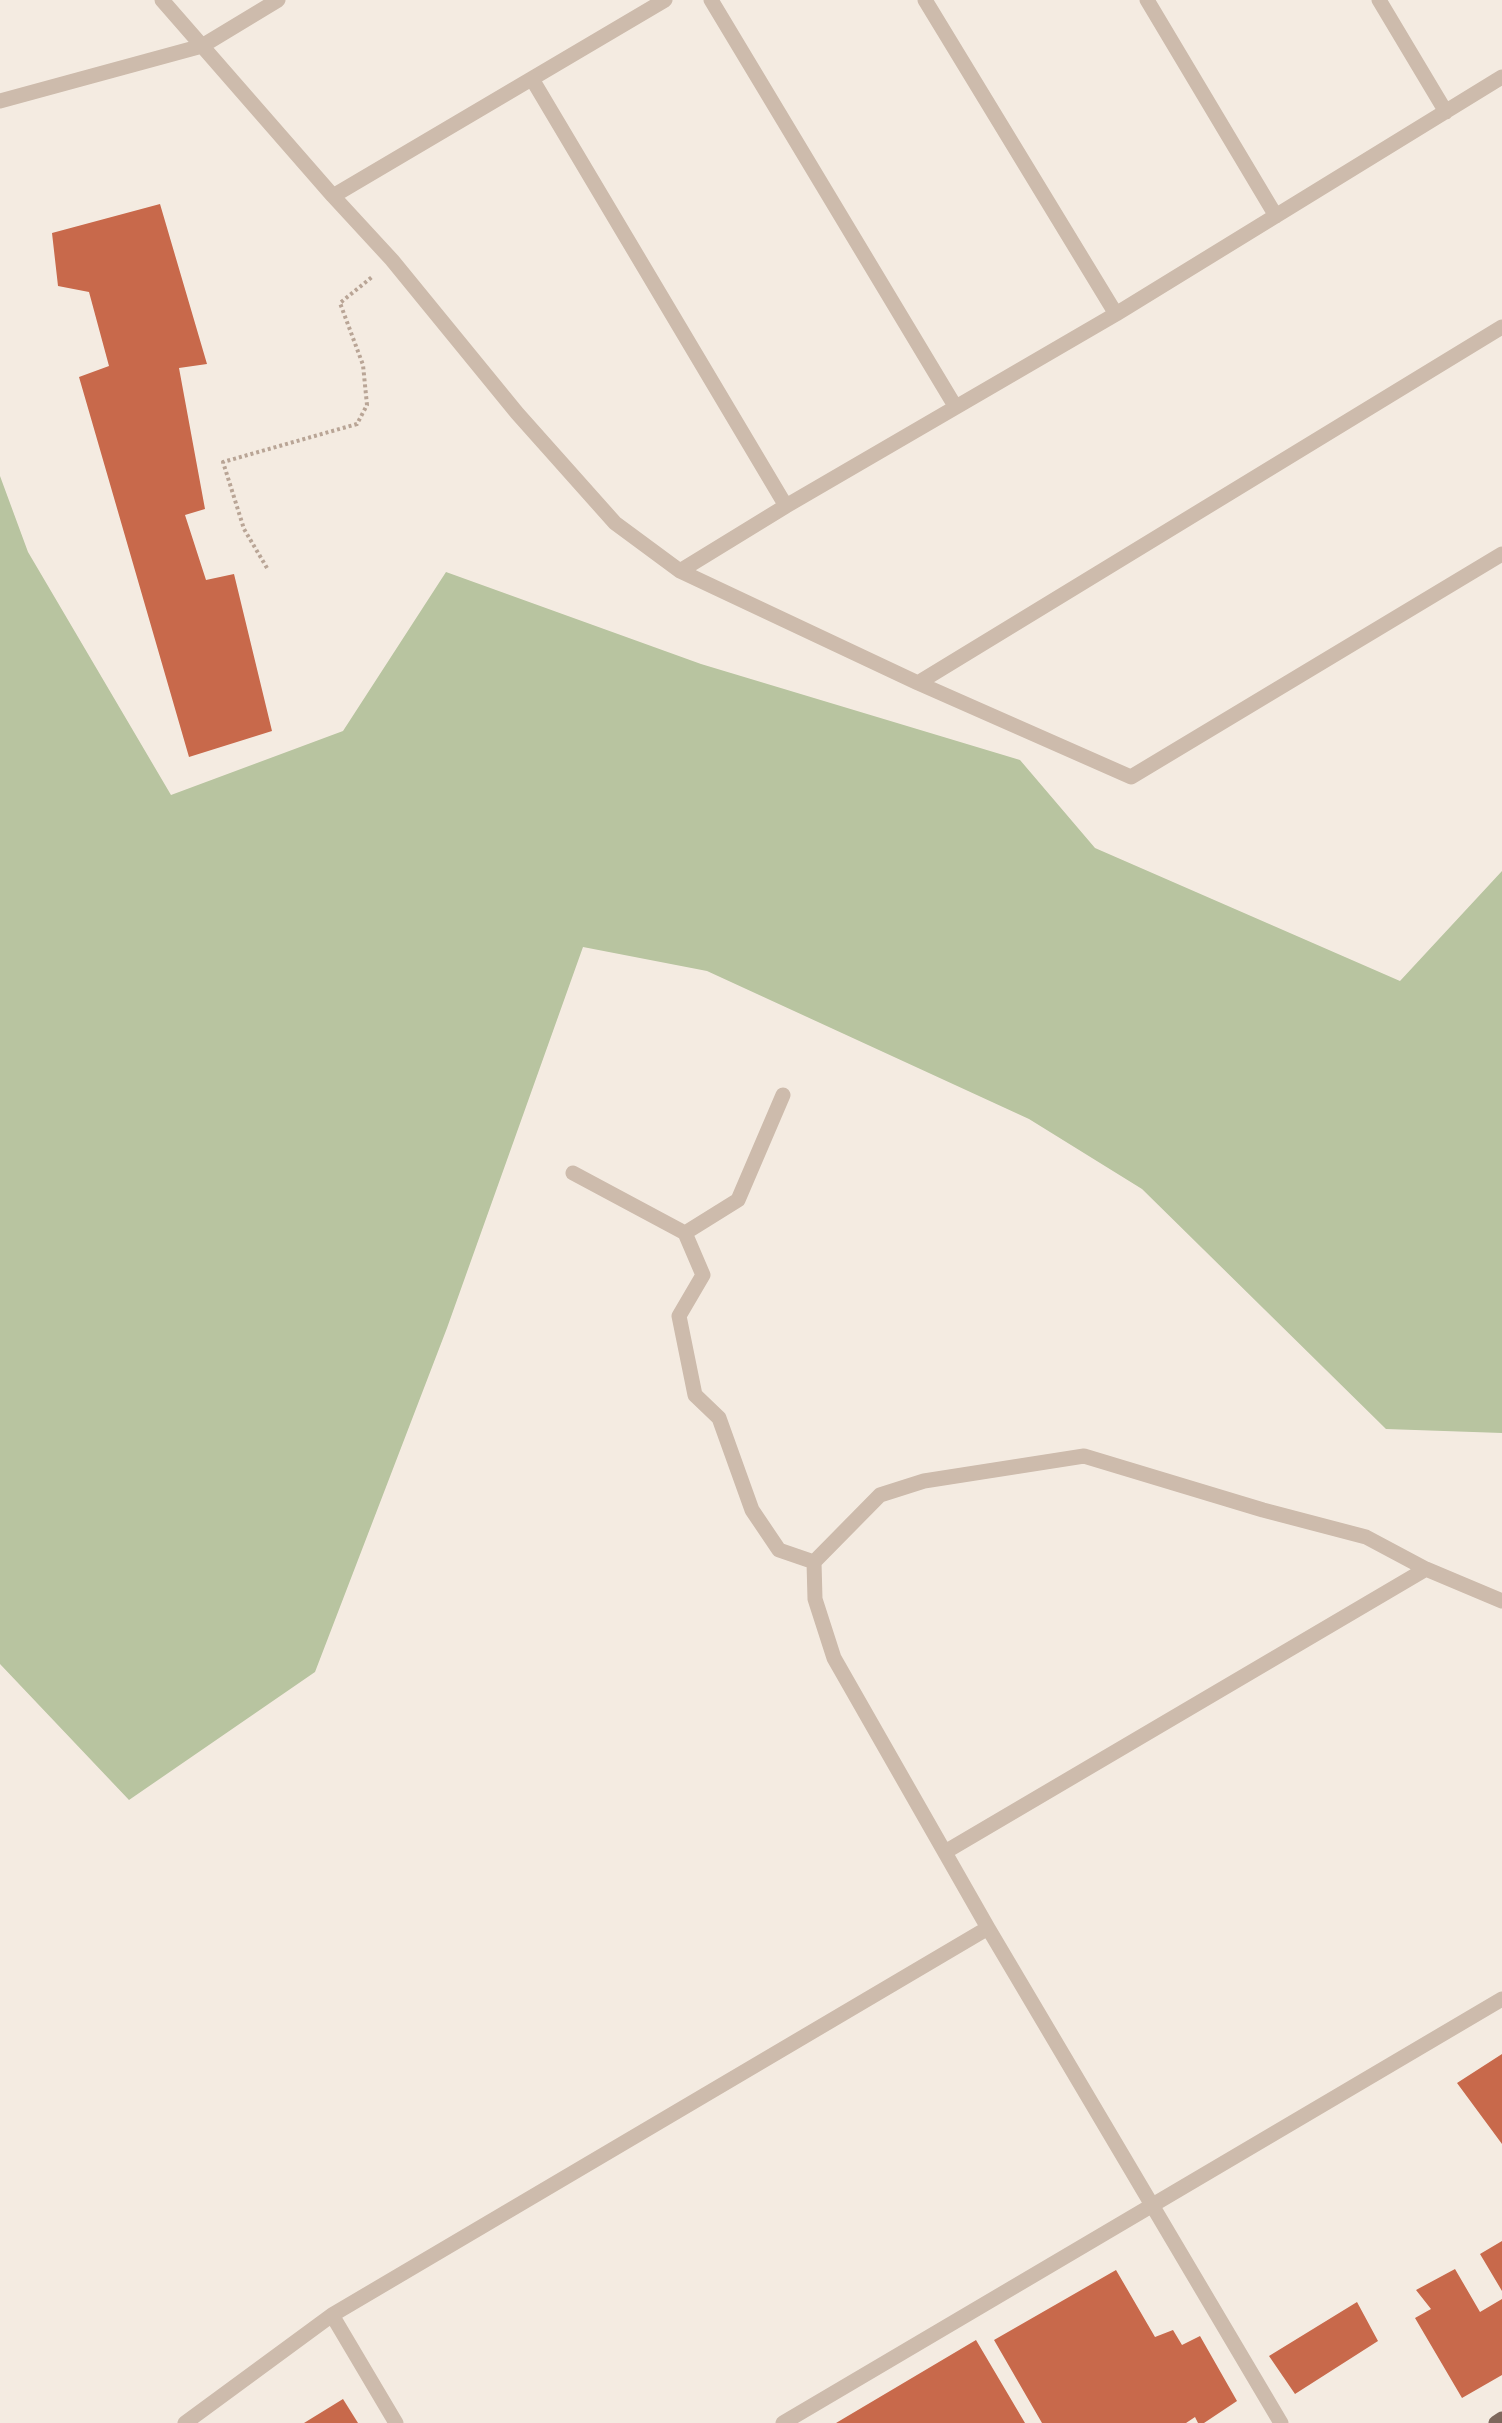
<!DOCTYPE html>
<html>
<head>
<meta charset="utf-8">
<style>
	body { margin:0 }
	canvas { display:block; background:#f4ebe1 }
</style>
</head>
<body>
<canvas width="1502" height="2423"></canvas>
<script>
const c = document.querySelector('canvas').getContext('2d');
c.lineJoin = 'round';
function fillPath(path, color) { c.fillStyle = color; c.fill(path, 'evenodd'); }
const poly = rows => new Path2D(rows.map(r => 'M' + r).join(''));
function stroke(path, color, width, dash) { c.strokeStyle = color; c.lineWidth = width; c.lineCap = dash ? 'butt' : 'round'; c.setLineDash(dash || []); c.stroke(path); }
fillPath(poly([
	[0,476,28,552,171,795,343,731,446,572,701,664,1020,760,1095,848,1400,981,1502,871,1502,1433,1386,1429,1142,1189,1029,1119,707,971,583,947,447,1328,315,1672,129,1800,0,1664]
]), '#b8c4a0');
fillPath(poly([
	[160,204,207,364,179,368,205,509,185,515,206,580,234,574,272,731,189,757,79,377,109,366,89,292,58,286,52,233],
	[1502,2054,1502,2144,1457,2083],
	[1502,2241,1502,2291,1480,2254],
	[1455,2269,1480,2312,1502,2299,1502,2375,1462,2398,1415,2318,1431,2309,1416,2290],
	[1116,2270,1155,2337,1173,2330,1182,2345,1200,2336,1237,2401,1204,2423,1198,2423,1195,2417,1186,2423,1042,2423,994,2340],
	[1357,2302,1378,2341,1295,2394,1269,2356],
	[976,2340,1025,2423,836,2423],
	[343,2399,358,2423,304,2423]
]), '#c8694b');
stroke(poly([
	[267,568,244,529,223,462,357,424,367,405,363,365,340,303,372,277]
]), '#b9a596', 4, [3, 3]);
stroke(poly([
	[162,0,333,196,392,260,517,413,615,523,680,571,918,683,1131,777,1502,554],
	[711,0,955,406],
	[925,0,1116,314],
	[1147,0,1276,216],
	[1379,0,1446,112],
	[532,79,786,506],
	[0,101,202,46,278,0],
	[333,196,665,0],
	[680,571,786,506,1116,314,1502,77],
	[918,683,1502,327],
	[573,1173,685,1233,703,1275,679,1316,695,1395,719,1418,752,1510,779,1550,814,1562],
	[685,1233,738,1200,783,1095],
	[945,1852,1426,1569],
	[332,2315,396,2423],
	[185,2423,332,2315,988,1928],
	[783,2423,1502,1999],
	[1281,2423,988,1928,834,1658,815,1599,814,1562,880,1495,924,1481,1084,1456,1263,1510,1366,1537,1426,1569,1502,1601]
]), '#cdbbac', 15);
stroke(poly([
	[1496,2423,1502,2419]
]), '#7d675c', 15);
</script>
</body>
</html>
